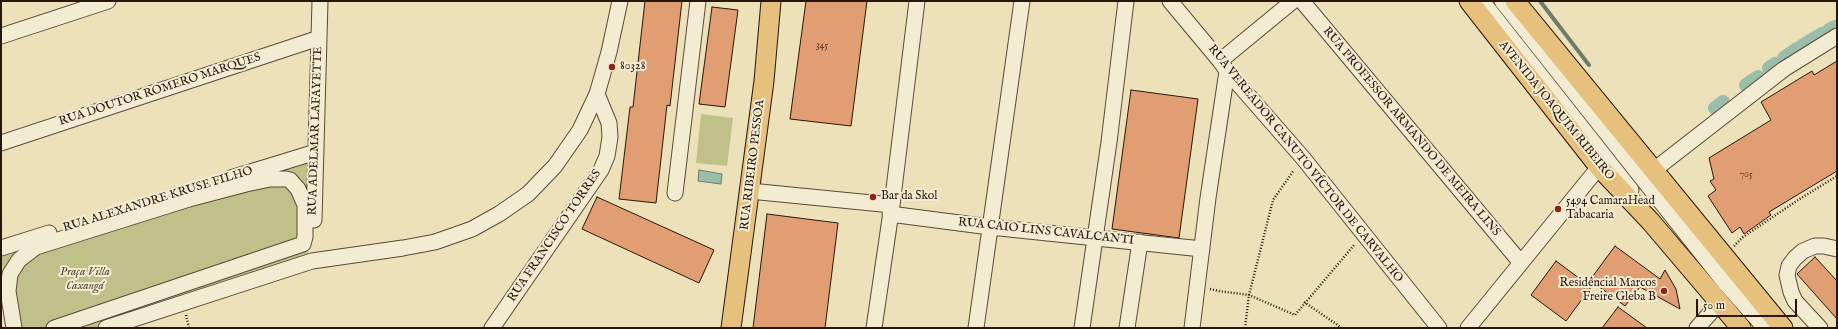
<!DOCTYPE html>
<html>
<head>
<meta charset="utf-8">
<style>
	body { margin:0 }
	#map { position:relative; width:1838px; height:329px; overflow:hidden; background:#ede1ba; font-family:"IM FELL English",serif }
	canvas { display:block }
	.frame { position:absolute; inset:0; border:2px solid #29160b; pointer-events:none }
	.scale { position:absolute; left:1696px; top:299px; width:101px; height:18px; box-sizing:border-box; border:2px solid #29160b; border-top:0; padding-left:5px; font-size:12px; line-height:14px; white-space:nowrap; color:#29160b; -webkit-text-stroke:3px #f3ecd2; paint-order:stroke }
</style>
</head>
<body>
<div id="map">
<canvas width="1838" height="329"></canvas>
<div class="frame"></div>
<div class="scale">50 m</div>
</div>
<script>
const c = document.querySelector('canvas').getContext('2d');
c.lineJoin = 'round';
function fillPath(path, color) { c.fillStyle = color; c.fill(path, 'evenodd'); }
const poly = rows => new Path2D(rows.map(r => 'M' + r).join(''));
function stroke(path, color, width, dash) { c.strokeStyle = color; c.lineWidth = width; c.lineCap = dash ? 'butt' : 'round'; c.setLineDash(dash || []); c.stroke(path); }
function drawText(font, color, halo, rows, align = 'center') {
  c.font = font + ' "IM FELL English",serif'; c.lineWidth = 4; c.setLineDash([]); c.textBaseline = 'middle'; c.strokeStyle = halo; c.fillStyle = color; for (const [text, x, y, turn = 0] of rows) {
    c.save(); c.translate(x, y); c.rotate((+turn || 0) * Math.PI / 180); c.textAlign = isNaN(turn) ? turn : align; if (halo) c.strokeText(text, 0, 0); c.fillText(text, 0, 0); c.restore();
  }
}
fillPath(poly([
	[701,114,733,118,727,166,696,163],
	[309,159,308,256,93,328,10,328,1,256]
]), '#c0c18a');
const water = poly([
	[699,170,722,174,721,184,698,181,699,170]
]);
fillPath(water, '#9abea9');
stroke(water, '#6d7b6a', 1);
stroke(poly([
	[1540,1,1589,65]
]), '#6d7b6a', 4);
stroke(poly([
	[1829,30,1835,27],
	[1802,46,1822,34],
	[1784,58,1797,49],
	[1769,68,1775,64],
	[1746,85,1758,77],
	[1715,108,1723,102]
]), '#9abea9', 14);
const building = poly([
	[645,1,682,1,670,106,667,105,656,203,619,199,630,107,633,107,645,1],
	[806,1,867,1,851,126,790,119,806,1],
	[712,7,738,10,725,107,699,104,712,7],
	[1837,61,1837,171,1769,212,1771,215,1744,234,1740,227,1732,233,1708,196,1716,190,1710,181,1714,179,1709,158,1771,120,1761,102,1812,71,1814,75,1837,61],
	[1131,90,1198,99,1179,238,1112,229,1131,90],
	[597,197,714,250,699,283,582,229,597,197],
	[767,214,838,223,825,328,753,328,767,214],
	[1615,246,1660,279,1665,270,1676,289,1680,309,1640,287,1625,306,1590,280,1615,246],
	[1815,257,1837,281,1837,319,1797,274,1815,257],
	[1556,261,1591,287,1566,321,1531,295,1556,261],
	[1618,307,1647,328,1602,328,1618,307]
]);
fillPath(building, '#e19e73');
stroke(building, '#29160b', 1);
const minor = poly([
	[1170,1,1220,61,1227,71,1303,158,1439,328],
	[1302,1,1521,263],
	[1482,1,1631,190],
	[1502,1,1725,283,1765,328],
	[1,36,108,1],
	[1220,61,1293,1],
	[1,143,319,38],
	[1654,170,1784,69,1837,36],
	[231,178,316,152],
	[750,191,892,205],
	[675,193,698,1],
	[890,214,990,227,1202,249],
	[314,220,320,1],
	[1,248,49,233],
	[14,328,8,291,10,274,19,260,36,247,189,199,246,184,270,179,286,179,290,180,298,189,305,205,305,237,303,244,54,328],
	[106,328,312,261,403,248,435,242,472,229,499,214,528,194,555,166,580,130,597,94,609,52,620,1],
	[492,328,601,170,607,156,610,137,609,123,597,94],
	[874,328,892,205,917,1],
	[976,328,1022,1],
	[1082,328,1109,142,1126,1],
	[1127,328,1140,242],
	[1192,328,1208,198,1227,71],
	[1468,328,1599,167],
	[1697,328,1720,302],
	[1820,328,1795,301,1791,292,1787,275,1789,266,1795,258,1803,251,1815,246,1824,246,1837,249]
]);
const major = poly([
	[1469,1,1599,167,1651,222,1741,328],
	[1515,1,1783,328],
	[731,328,764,81,771,1]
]);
stroke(minor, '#5a4937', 17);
stroke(major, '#29160b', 21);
stroke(poly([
	[1734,246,1743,237,1798,200,1837,176],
	[1210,289,1219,291,1249,295,1295,315,1355,244],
	[1304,302,1342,328],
	[186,315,189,328],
	[1245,328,1249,295,1273,200,1294,170]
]), '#29160b', 2.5, [1, 2]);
stroke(minor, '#f3ecd2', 15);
stroke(major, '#e6c07d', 19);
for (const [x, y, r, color] of [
	[612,67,4,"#8f2418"],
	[873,197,4,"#8f2418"],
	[1558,209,4,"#8f2418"],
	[1664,291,4,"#8f2418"]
]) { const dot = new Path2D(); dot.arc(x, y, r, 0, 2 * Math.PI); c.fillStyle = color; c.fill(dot); stroke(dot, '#f3ecd2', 1.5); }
drawText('10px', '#573825', null, [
	["345",822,46],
	["705",1746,175]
]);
drawText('12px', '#29160b', '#f3ecd2', [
	["80328",620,67],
	["Bar da Skol",881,197],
	["5494 CamaraHead",1566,202],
	["Tabacaria",1566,216],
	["Residêncial Marcos",1656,284,"right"],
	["Freire Gleba B",1656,298,"right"]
], 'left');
drawText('12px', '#29160b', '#f3ecd2', [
	["RUA DOUTOR ROMERO MARQUES",160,90,-18],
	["AVENIDA JOAQUIM RIBEIRO",1556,111,51],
	["RUA ADELMAR LAFAYETTE",316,131,-88],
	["RUA PROFESSOR ARMANDO DE MEIRA LINS",1411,132,50],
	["RUA VEREADOR CANUTO VÍCTOR DE CARVALHO",1305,164,51],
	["RUA RIBEIRO PESSOA",753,165,-83],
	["RUA ALEXANDRE KRUSE FILHO",158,200,-17],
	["RUA CAIO LINS CAVALCANTI",1046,232,6],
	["RUA FRANCISCO TORRES",555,236,-56]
]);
drawText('italic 12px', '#564931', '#f3ecd2', [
	["Praça Villa",85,273],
	["Caxangá",85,287]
]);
</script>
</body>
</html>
